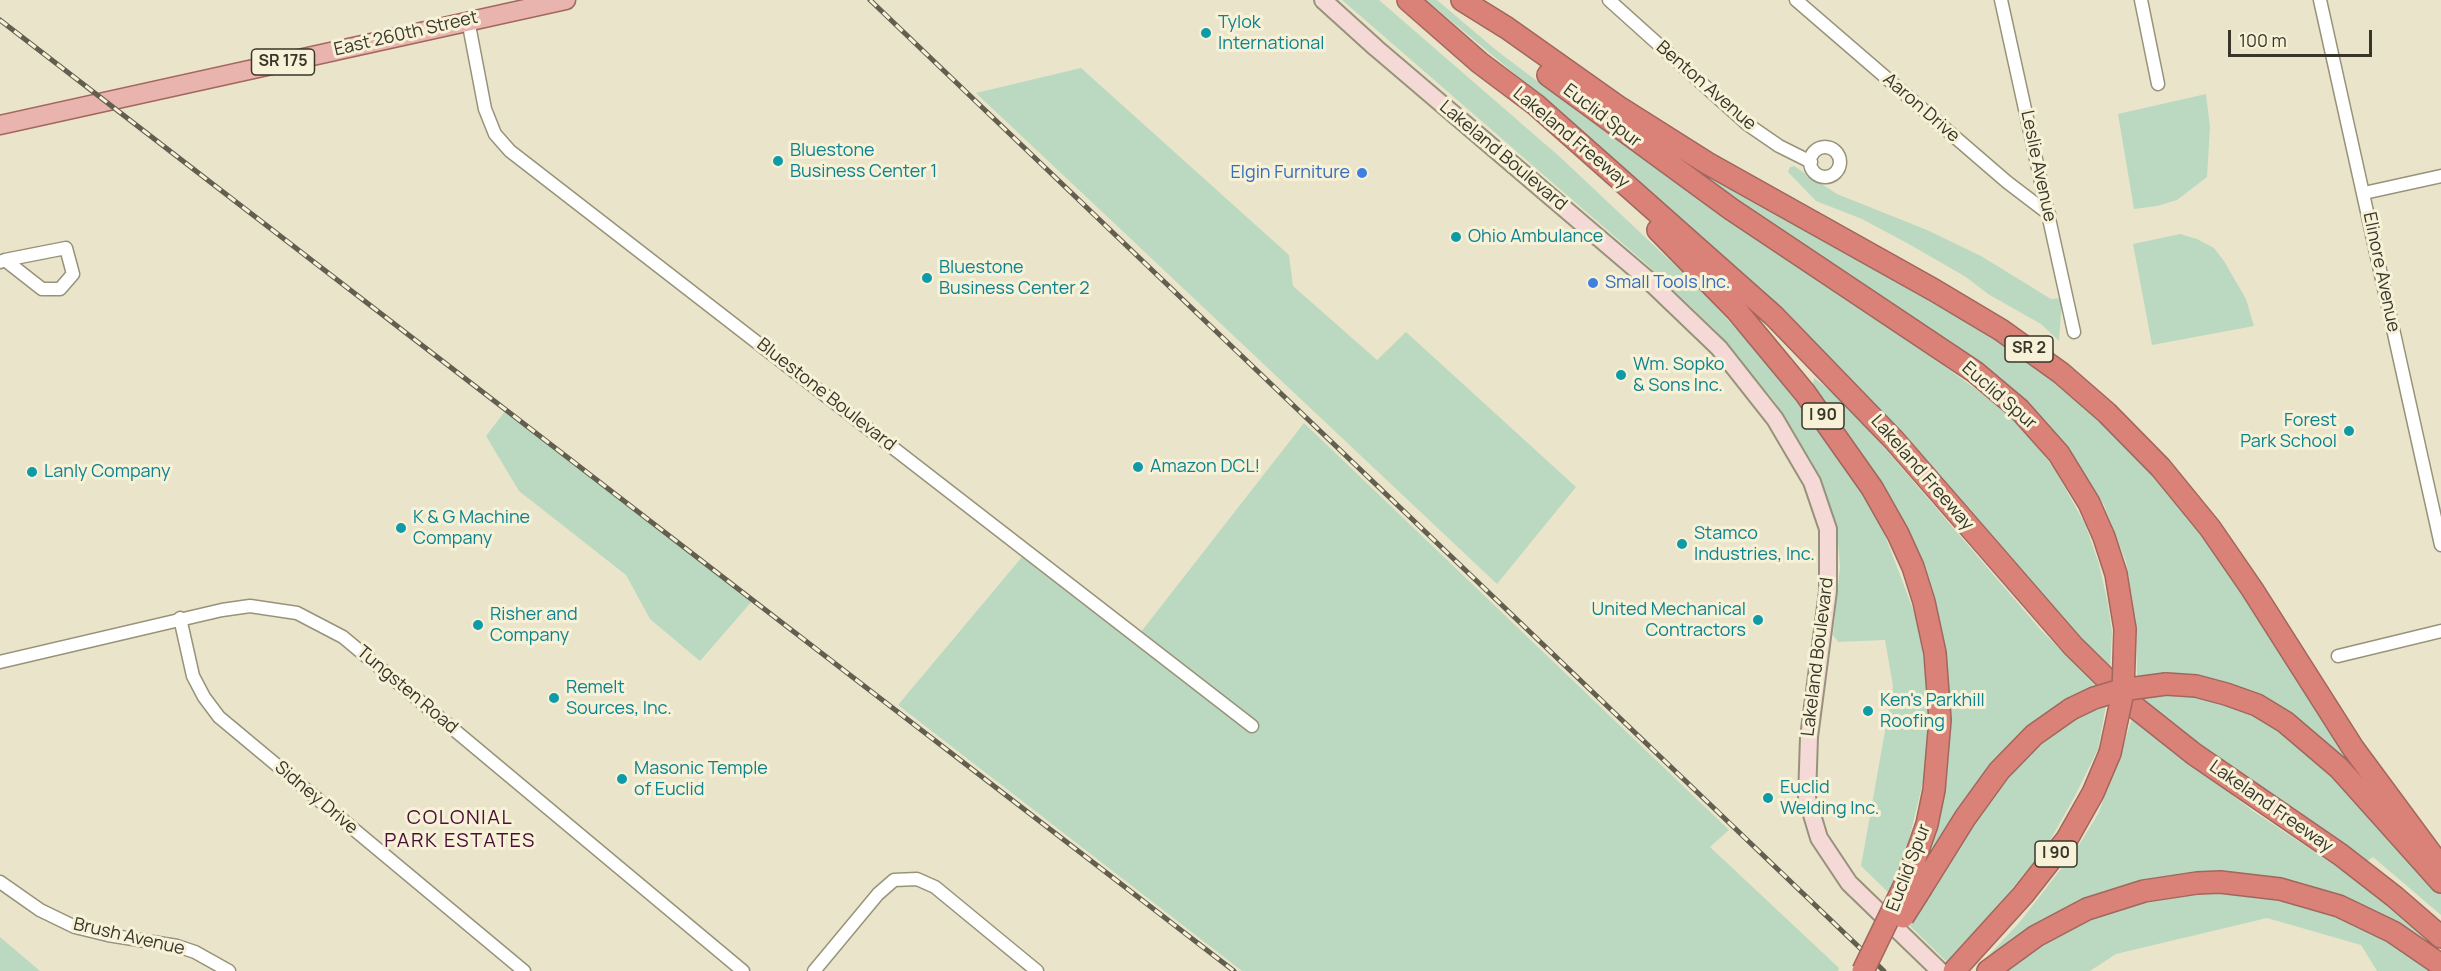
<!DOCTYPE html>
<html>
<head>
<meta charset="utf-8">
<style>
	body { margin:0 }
	#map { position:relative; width:2441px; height:971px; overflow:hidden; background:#eae5ca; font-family:Manrope,sans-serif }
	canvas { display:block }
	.scale { position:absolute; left:2228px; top:30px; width:144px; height:27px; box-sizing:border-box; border:3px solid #38362b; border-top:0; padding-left:8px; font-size:18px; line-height:21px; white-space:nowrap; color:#38362b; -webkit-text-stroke:4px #f7f2d7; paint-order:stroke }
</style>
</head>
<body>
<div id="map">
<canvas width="2441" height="971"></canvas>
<div class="scale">100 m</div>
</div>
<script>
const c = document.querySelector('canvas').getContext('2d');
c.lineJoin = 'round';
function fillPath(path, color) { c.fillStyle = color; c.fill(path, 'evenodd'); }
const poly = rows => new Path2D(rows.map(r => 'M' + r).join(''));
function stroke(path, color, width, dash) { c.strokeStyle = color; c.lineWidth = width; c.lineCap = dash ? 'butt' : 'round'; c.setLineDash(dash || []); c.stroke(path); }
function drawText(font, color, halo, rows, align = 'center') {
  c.font = font + ' Manrope,sans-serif'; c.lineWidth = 6; c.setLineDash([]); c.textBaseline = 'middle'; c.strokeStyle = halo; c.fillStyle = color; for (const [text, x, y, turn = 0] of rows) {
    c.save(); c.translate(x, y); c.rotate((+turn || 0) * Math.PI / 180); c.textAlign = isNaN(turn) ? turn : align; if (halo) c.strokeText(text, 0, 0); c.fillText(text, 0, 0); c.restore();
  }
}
fillPath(poly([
	[1342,0,1379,0,1560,157,1697,286,1757,352,1838,454,1881,525,1919,625,1929,700,1927,765,1907,848,1889,893,1861,866,1893,686,1885,640,1838,642,1833,635,1840,567,1838,542,1830,507,1812,462,1775,402,1714,329,1644,262],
	[1426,0,1437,0,1496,50,1582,115,1820,282,1896,331,2010,414,2054,468,2085,524,2099,564,2108,604,2112,632,2110,671,1992,546,1539,94],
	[1081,68,1289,255,1293,286,1377,360,1406,332,1576,487,1497,584,976,93],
	[2206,94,2210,127,2207,177,2177,200,2157,206,2134,209,2118,114],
	[1687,159,1955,310,2050,374,2130,445,2206,536,2356,769,2353,772,2305,725,2279,711,2165,675,2137,677,2136,620,2126,562,2104,505,2067,446,2019,394,1928,330,1743,206,1684,162],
	[1794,166,1837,194,1927,230,1981,256,2051,299,2062,298,2059,341,2041,324,1988,294,1966,277,1907,243,1862,219,1816,201,1788,172,1790,167],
	[2180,234,2197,239,2214,248,2224,261,2246,299,2254,326,2152,345,2133,244],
	[1814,378,1830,390,1864,424,2040,629,2097,687,2070,699,1919,878,1941,637,1813,385],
	[506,410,753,600,700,661,650,619,626,575,519,491,486,436],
	[1304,423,1729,830,1710,847,1839,968,1838,971,1242,971,898,705,1027,551,1137,637],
	[2135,692,2191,693,2255,710,2319,757,2441,894,2441,915,2373,857,2363,864,2138,704],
	[2107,700,2098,749,2075,796,2048,844,2007,895,1947,962,1908,924,1949,857,2031,744],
	[2132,718,2253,811,2349,875,2396,912,2441,953,2397,929,2214,877,2039,927,1974,971,2019,923,2077,848,2098,814,2118,762],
	[2182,891,2242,892,2276,897,2329,910,2384,936,2434,971,2377,971,2361,945,2267,918,2116,954,2090,971,2000,971,2013,959,2085,918],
	[0,937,40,971,0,971]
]), '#bad9c0');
const street = poly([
	[1609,0,1747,124,1779,146,1811,162],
	[1796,0,2007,182,2049,214],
	[2001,0,2074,332],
	[2141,0,2158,84],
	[2320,0,2441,545],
	[468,20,485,109,495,134,510,151,1252,726],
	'1810 162a15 15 0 1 1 30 0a15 15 0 1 1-30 0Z',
	[2364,193,2441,176],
	[0,262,5,260,25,256,66,248,73,274,60,289,42,289,5,260],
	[180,618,193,676,204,697,219,717,524,971],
	[2338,656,2441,631],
	[0,662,222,610,250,606,297,613,343,637,743,971],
	[0,882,40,910,75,927,108,935,177,946,195,952,229,971],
	[814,971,878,894,894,880,917,879,935,887,1037,971]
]);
const secondary = poly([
	[1323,0,1376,48,1646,278,1719,348,1775,419,1812,482,1828,529,1828,591,1809,737,1807,798,1819,838,1849,883,1940,971]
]);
const primary = poly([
	[0,125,566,0]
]);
const highway = poly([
	[1408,0,1480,63,1536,105,1774,316,1894,440,2073,646,2136,708,2194,754,2341,855,2395,897,2441,937],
	[1462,0,1507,28,1620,108,1707,163,1934,290,2001,330,2061,373,2107,413,2161,468,2210,528,2252,589,2353,748,2441,867],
	[1548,75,1731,209,1975,372,2019,409,2059,454,2089,503,2104,537,2116,574,2125,629],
	[1658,230,1737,311,1805,393,1872,488,1898,534,1913,567,1924,602,1935,653,1940,720,1934,790,1927,824,1909,876],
	[2166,684,2196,686,2226,694,2257,705,2285,722,2339,768,2441,882],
	[1922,887,1965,818,1999,771,2034,735,2071,709],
	[1954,971,2023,895,2067,839,2093,793,2110,753],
	[1988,971,2036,936,2087,909,2144,891,2197,883,2220,882,2280,889,2339,906,2393,932,2441,965]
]);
stroke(street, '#97937a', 15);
stroke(secondary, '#97937a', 20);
stroke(primary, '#a1675d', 21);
stroke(highway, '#a1675d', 24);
stroke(street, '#fff', 12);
stroke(secondary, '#f4d9d6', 16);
stroke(primary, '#e9b3ae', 18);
stroke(highway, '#da8178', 21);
const rail = poly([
	[870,0,1884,971],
	[0,20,1234,971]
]);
stroke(rail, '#625f50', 5);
stroke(rail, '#f7f2d7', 3, [9]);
const highwayBridge = poly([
	[2071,709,2094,698,2121,690,2166,684],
	[2110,753,2123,692,2125,629],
	[1903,917,1922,887],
	[1863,971,1909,876]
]);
stroke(highwayBridge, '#a1675d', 24, []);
stroke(highwayBridge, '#da8178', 21);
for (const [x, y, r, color] of [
	[1206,33,6,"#0f9aa8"],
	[778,161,6,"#0f9aa8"],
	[1362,173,6,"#3f7fe0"],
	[1456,237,6,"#0f9aa8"],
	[927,278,6,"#0f9aa8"],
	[1593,283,6,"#3f7fe0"],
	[1621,375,6,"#0f9aa8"],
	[2349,431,6,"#0f9aa8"],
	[1138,467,6,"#0f9aa8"],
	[32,472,6,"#0f9aa8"],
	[401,528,6,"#0f9aa8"],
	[1682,544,6,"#0f9aa8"],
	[1758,620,6,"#0f9aa8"],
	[478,625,6,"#0f9aa8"],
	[554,698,6,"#0f9aa8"],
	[1868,711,6,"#0f9aa8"],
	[622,779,6,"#0f9aa8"],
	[1768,798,6,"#0f9aa8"]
]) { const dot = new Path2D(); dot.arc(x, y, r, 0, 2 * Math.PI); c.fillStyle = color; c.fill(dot); stroke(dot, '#f7f2d7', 2); }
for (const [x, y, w] of [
	[283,62,63],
	[2029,349,48],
	[1823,416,42],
	[2056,854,42]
]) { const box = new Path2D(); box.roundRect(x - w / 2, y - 13, w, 26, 4.5); c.fillStyle = '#f7f2d7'; c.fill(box); stroke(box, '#38362b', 1.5); }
drawText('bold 16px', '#38362b', null, [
	["SR 175",283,62],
	["SR 2",2029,349],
	["I 90",1823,416],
	["I 90",2056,854]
]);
drawText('18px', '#0d838f', '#f7f2d7', [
	["Tylok",1218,23],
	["International",1218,44],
	["Bluestone",790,151],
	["Business Center 1",790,172],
	["Ohio Ambulance",1468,237],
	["Bluestone",939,268],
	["Business Center 2",939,289],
	["Wm. Sopko",1633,365],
	["& Sons Inc.",1633,386],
	["Forest",2337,421,"right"],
	["Park School",2337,442,"right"],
	["Amazon DCL!",1150,467],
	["Lanly Company",44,472],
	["K & G Machine",413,518],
	["Company",413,539],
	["Stamco",1694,534],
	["Industries, Inc.",1694,555],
	["United Mechanical",1746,610,"right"],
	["Contractors",1746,631,"right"],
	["Risher and",490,615],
	["Company",490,636],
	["Remelt",566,688],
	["Sources, Inc.",566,709],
	["Ken's Parkhill",1880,701],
	["Roofing",1880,722],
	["Masonic Temple",634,769],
	["of Euclid",634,790],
	["Euclid",1780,788],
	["Welding Inc.",1780,809]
], 'left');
drawText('18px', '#38362b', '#f7f2d7', [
	["East 260th Street",406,34,-13],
	["Benton Avenue",1706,86,41],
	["Aaron Drive",1921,108,41],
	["Euclid Spur",1602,116,37],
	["Lakeland Freeway",1571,138,40],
	["Lakeland Boulevard",1503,156,40],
	["Leslie Avenue",2038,166,78],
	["Elinore Avenue",2381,272,78],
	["Bluestone Boulevard",826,395,38],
	["Euclid Spur",1999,396,41],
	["Lakeland Freeway",1922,473,49],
	["Lakeland Boulevard",1818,657,-83],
	["Tungsten Road",407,690,40],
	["Sidney Drive",316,798,40],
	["Lakeland Freeway",2271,807,35],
	["Euclid Spur",1909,868,-69],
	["Brush Avenue",129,937,13]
]);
drawText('18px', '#366cbe', '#f7f2d7', [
	["Elgin Furniture",1350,173],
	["Small Tools Inc.",1605,283,"left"]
], 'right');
c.letterSpacing = '1.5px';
drawText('20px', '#490f38', '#f7f2d7', [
	["COLONIAL",460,818],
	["PARK ESTATES",460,841]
]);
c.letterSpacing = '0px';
</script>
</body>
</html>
